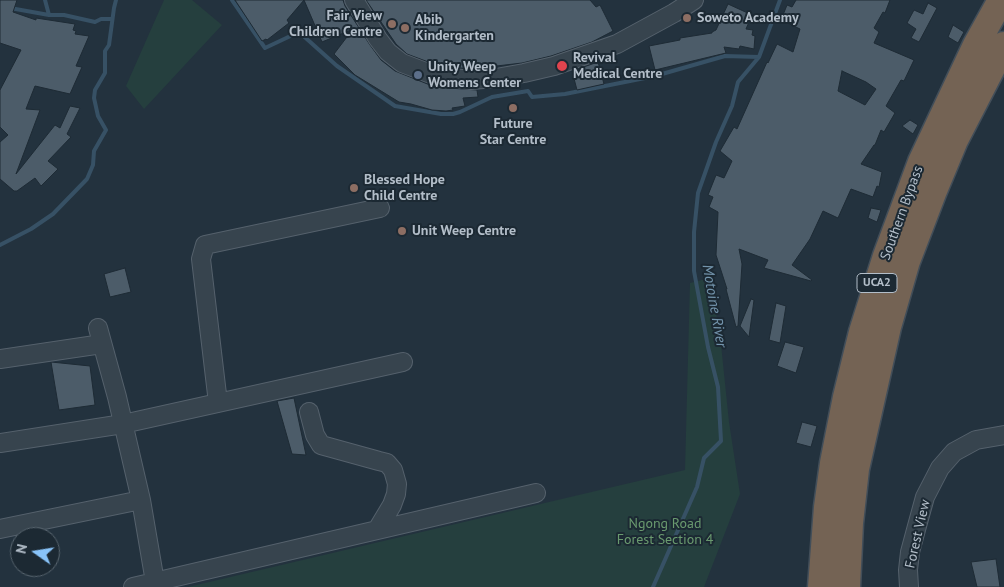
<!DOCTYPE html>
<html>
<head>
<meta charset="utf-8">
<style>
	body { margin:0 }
	#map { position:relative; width:1004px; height:587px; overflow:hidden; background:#23323e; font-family:"PT Sans",sans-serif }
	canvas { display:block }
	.north { position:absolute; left:10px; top:527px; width:50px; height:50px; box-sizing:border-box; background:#1c2933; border:1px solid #58656f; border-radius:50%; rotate:283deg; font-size:14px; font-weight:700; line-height:20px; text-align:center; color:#b3bec9 }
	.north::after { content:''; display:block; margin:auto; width:18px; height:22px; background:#88c3f9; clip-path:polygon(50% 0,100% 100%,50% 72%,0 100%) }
</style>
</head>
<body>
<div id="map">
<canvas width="1004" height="587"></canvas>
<div class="north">N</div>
</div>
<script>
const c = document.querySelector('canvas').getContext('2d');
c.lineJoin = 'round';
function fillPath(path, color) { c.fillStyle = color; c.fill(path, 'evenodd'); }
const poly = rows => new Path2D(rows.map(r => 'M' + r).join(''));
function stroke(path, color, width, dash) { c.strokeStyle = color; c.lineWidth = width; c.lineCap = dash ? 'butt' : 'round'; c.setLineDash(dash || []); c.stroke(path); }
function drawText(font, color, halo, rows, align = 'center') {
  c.font = font + ' "PT Sans",sans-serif'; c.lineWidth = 4; c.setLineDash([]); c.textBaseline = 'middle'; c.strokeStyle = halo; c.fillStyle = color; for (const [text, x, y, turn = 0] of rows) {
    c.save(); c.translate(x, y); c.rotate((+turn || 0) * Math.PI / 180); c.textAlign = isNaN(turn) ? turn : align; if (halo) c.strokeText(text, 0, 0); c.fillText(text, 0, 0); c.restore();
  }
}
fillPath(poly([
	[164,0,192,0,222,25,144,109,126,86],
	[706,279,719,325,729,422,740,494,704,587,188,587,685,470,690,283]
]), '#253f3e');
stroke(poly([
	[45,0,49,15,64,15,95,22,101,19,112,19],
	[232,0,265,48,299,32,337,66,395,106,441,114,453,114,460,112,492,97,528,91,532,97,565,94,655,76,725,56,759,57],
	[10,8,49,15],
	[0,245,31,229,53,214,87,179,93,165,94,151,106,130,98,116,94,98,95,90,105,73,105,51,109,45,114,8,116,0],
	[653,587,697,487,704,458,721,441,718,387,708,347,694,271,694,232,698,193,716,142,732,106,738,82,759,57,780,0]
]), '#375165', 4);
const building = poly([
	[0,0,17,0,13,12,36,20,36,18,75,24,73,30,76,31,75,34,89,36,76,66,82,67,70,94,35,86,26,109,40,110,16,174,55,125,60,128,70,106,80,108,67,134,71,137,48,161,58,169,41,186,35,178,17,191,14,191,0,179,0,142,8,135,0,127,0,90,21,50,0,43,0,0],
	[235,0,304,0,287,20,289,23,267,40,266,39,262,41,235,0],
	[304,0,343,0,345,6,370,45,381,60,395,71,435,87,477,90,478,97,463,98,465,106,452,108,453,110,446,111,432,110,411,104,399,102,355,75,334,54,353,29,322,42,304,0],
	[366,0,590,0,596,7,600,5,613,31,592,42,551,56,522,63,471,69,439,66,407,54,396,44,366,0],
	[796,0,890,0,885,13,883,12,874,28,879,32,874,43,914,60,904,81,901,80,886,106,895,113,884,132,881,130,875,145,874,145,861,164,882,172,879,187,877,186,873,197,851,189,838,218,823,211,810,239,792,265,812,280,811,281,764,268,768,260,739,249,742,264,738,326,736,327,726,289,727,289,716,255,718,212,709,207,713,197,708,195,716,175,724,178,732,161,720,151,734,127,737,129,767,62,768,63,777,44,793,52,800,29,781,20,787,5,792,7,796,0],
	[842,71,866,82,876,89,865,105,838,91,842,71],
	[928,3,937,8,919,42,911,38,916,29,907,23,914,10,923,14,928,3],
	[728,4,752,15,746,29,753,30,752,35,755,36,754,49,740,46,739,49,724,47,726,53,655,70,649,46,680,40,680,38,712,33,712,32,716,30,728,4],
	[953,25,964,32,958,43,948,37,953,25],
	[598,62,604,84,577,90,572,71,598,62],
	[910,120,918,125,913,134,902,126,910,120],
	[871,208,881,210,877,222,868,218,871,208],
	[125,268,131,292,110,297,104,274,125,268],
	[751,299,754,300,749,337,740,326,751,299],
	[776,303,786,306,780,343,769,340,776,303],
	[785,342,804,347,796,373,777,366,785,342],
	[51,362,90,366,95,405,59,410,51,362],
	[294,398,306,455,292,454,277,401,294,398],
	[802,422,817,426,811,447,796,443,802,422],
	[996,559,1000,587,977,587,971,562,996,559]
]);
fillPath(building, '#4c5c69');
stroke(building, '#1e2b35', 1);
const minor = poly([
	[354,0,378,39,388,52,402,63,436,76,471,80,496,78,524,73,554,66,617,44,674,13,694,0],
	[98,328,117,397,141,500,155,582],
	[0,359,102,344],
	[218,403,201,259,205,245,380,208],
	[309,412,315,435,321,445,379,461,387,463,393,470,397,484,396,494,392,505,377,530],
	[0,443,123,424,403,362],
	[0,529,141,500],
	[133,587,536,493],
	[909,587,908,570,910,552,917,526,925,497,940,468,954,452,976,440,1004,435]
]);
const highway = poly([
	[821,587,827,507,833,463,846,397,862,332,886,256,921,162,976,45,1001,0],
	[847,587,850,523,856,469,888,327,907,261,933,193,955,140,1004,45]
]);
stroke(minor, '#55616c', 20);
stroke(highway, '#424e59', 29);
stroke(minor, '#37444e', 18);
stroke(highway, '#746354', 26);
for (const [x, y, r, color] of [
	[687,18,5,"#8d6e63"],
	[392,24,5,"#8d6e63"],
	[405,28,5,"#8d6e63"],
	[562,66,6,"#e0444e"],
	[418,75,5,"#5c6f8a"],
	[513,108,5,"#8d6e63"],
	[354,188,5,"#8d6e63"],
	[402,231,5,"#8d6e63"]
]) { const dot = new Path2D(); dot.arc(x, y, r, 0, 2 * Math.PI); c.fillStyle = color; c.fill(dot); stroke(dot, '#1c2933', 2); }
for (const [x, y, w] of [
	[877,283,40]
]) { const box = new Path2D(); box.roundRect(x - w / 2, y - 9.5, w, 19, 4); c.fillStyle = '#1c2933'; c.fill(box); stroke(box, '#b3bec9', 1); }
drawText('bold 12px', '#b3bec9', null, [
	["UCA2",877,283]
]);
drawText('bold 14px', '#b3bec9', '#1c2933', [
	["Fair View",382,16,"right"],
	["Children Centre",382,32,"right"],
	["Soweto Academy",697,18],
	["Abib",415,20],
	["Kindergarten",415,36],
	["Revival",573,58],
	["Medical Centre",573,74],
	["Unity Weep",428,67],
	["Womens Center",428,83],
	["Future",513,124,"center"],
	["Star Centre",513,140,"center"],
	["Blessed Hope",364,180],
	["Child Centre",364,196],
	["Unit Weep Centre",412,231]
], 'left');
drawText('14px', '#b3bec9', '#1c2933', [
	["Southern Bypass",902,213,-70],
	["Forest View",918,534,-77]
]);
drawText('14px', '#6a9a6f', '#1c2933', [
	["Ngong Road",665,524],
	["Forest Section 4",665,540]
]);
drawText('italic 15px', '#7394ac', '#1c2933', [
	["Motoine River",714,306,80]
]);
</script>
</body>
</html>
